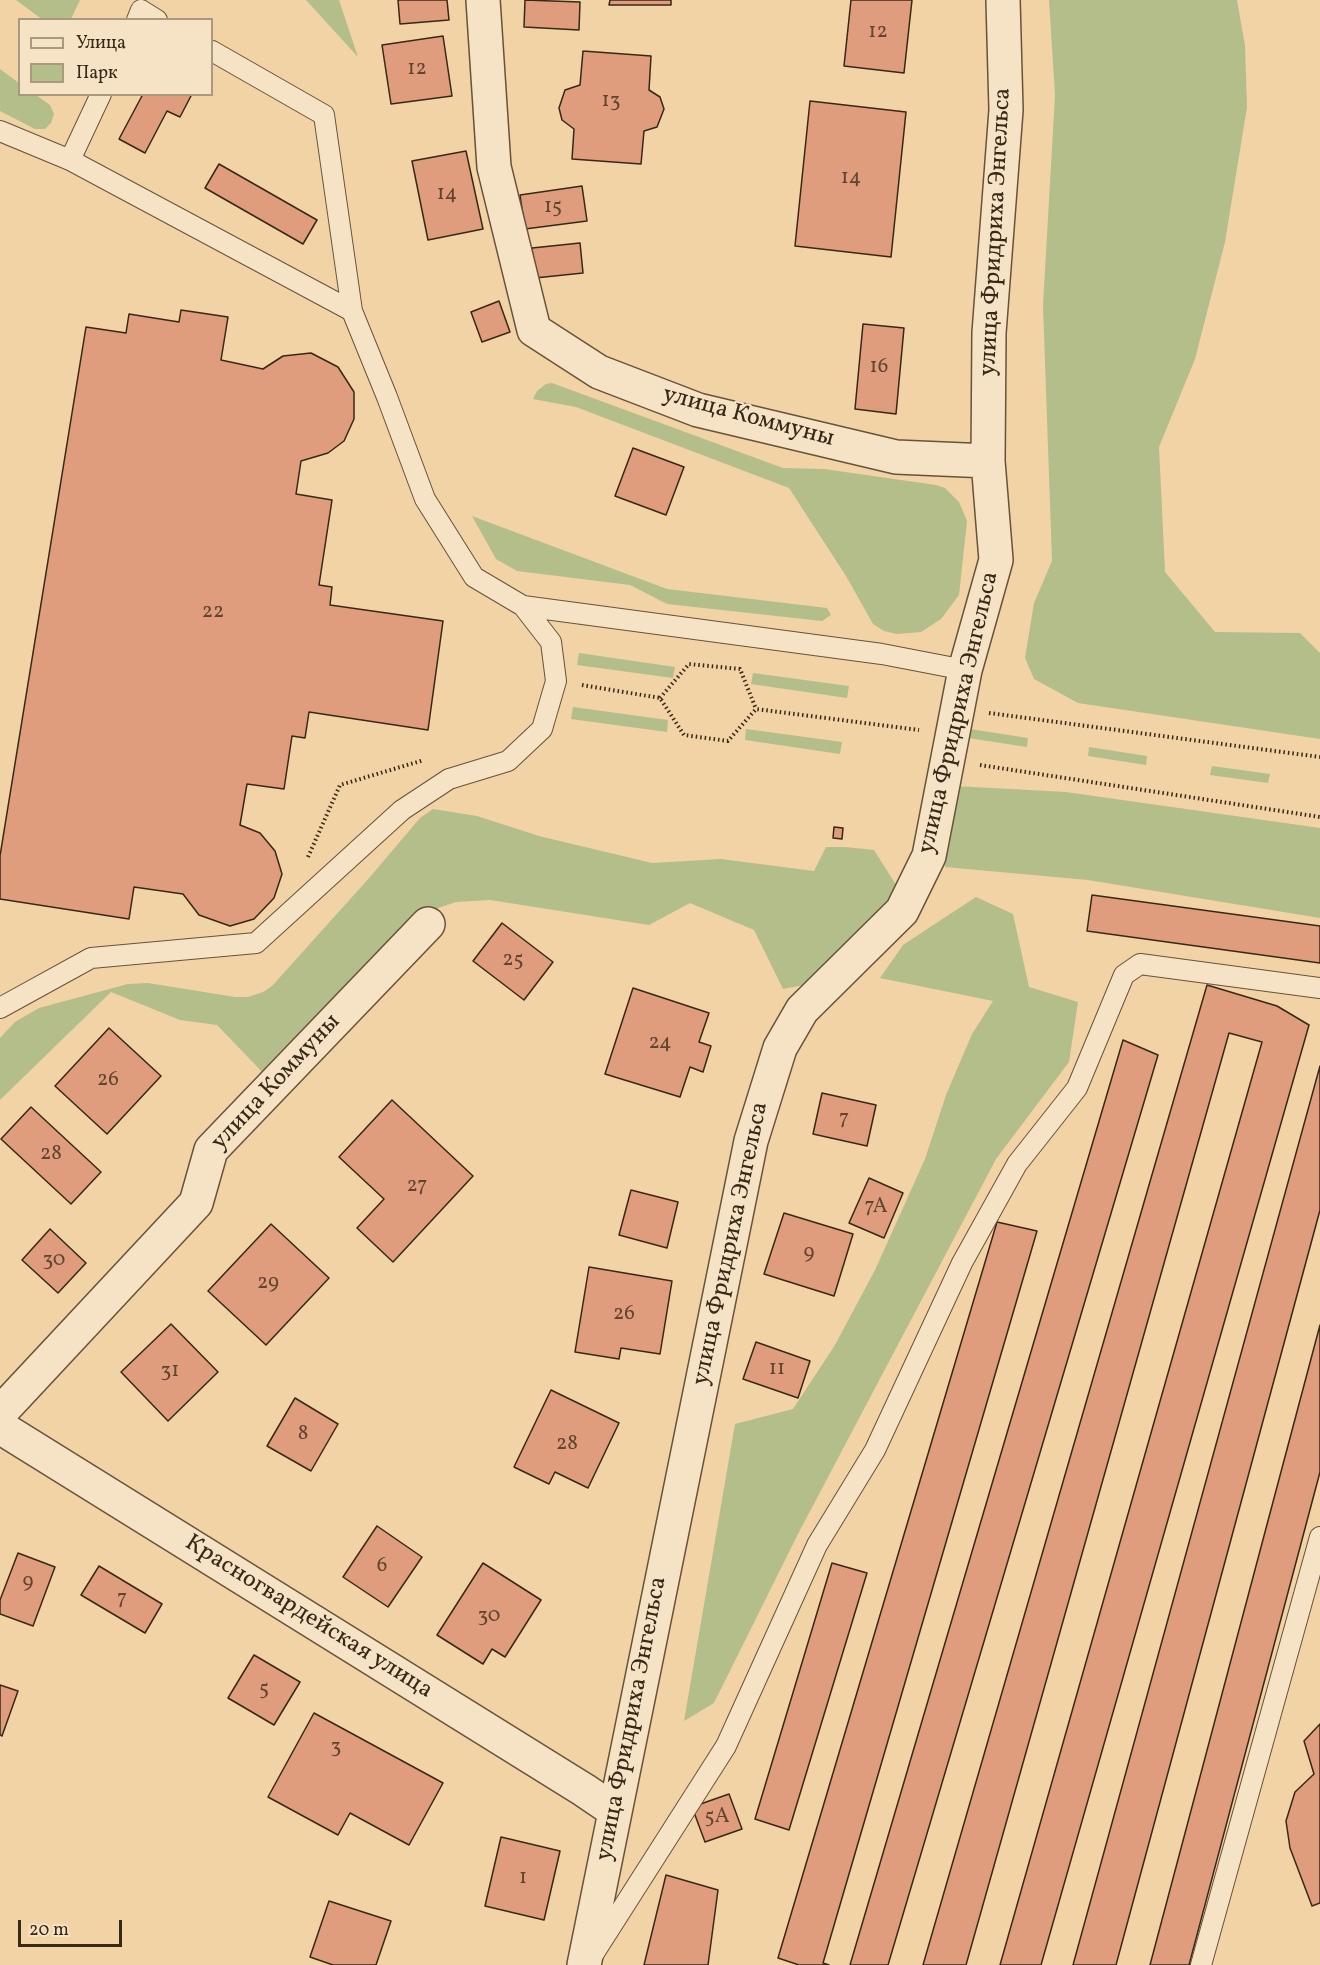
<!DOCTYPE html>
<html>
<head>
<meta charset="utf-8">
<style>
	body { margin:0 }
	#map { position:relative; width:1320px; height:1965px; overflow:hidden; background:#f1d3a5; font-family:Vollkorn,serif }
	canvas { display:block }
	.legend { position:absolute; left:18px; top:18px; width:195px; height:78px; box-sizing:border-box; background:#f6e2c4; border:2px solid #aa987f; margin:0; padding:8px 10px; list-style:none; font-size:18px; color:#372817 }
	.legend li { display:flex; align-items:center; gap:12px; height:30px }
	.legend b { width:30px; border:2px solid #aa987f }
	.scale { position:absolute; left:18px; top:1920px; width:104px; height:27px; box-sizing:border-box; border:3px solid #372817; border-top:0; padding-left:8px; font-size:18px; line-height:21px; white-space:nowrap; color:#372817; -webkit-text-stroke:4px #f6e2c4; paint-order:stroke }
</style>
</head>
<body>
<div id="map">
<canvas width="1320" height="1965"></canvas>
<ul class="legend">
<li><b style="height:8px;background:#f6e2c4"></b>Улица</li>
<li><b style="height:16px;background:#b4be8a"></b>Парк</li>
</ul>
<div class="scale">20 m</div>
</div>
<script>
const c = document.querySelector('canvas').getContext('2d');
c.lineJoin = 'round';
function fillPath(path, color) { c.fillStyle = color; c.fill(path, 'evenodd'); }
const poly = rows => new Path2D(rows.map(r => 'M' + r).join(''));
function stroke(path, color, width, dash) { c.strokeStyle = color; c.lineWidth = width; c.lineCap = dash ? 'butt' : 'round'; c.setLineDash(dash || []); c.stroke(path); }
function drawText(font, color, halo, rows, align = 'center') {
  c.font = font + ' Vollkorn,serif'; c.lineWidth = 4.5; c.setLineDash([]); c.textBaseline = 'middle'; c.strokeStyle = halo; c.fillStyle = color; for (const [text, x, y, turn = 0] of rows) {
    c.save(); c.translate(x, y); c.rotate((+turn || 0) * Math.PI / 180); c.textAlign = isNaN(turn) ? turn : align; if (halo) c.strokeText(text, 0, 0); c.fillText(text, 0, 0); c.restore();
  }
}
fillPath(poly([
	[16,0,80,0,71,19,43,20],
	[306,0,339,0,358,57],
	[1049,0,1237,0,1245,46,1247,107,1225,242,1195,359,1159,447,1165,572,1215,632,1300,633,1320,653,1320,739,1078,703,1034,679,1025,658,1034,603,1052,561,1043,305,1055,95],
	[0,69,19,83,20,94,36,95,50,105,54,114,51,123,45,129,35,129,0,111],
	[552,383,783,468,824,469,936,485,945,488,959,502,967,521,959,595,941,619,921,632,897,634,884,631,873,624,846,576,789,488,576,407,533,399,537,391,546,384],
	[472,516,667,589,827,608,831,615,822,621,667,604,630,585,517,571,496,559],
	[579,653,675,667,673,678,577,665],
	[753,673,849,686,847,698,751,684],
	[573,707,668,720,667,732,571,719],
	[746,729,842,742,840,754,745,740],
	[970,729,1028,738,1027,747,968,738],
	[1089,747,1147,756,1146,765,1088,756],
	[1212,766,1270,774,1268,783,1210,775],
	[955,786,1066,792,1320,828,1320,918,1088,880,945,867],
	[433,809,477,816,539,836,652,863,721,859,814,871,826,847,845,847,874,850,898,888,874,916,804,985,783,989,754,930,690,903,649,925,490,900,456,902,438,908,407,926,269,1079,217,1025,180,1020,111,992,0,1100,0,1038,15,1022,39,1008,128,984,148,983,235,997,248,997,263,992,272,986,370,877,420,818],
	[976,897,1013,914,1029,987,1078,1002,1069,1062,996,1159,798,1534,714,1703,684,1721,735,1424,793,1409,835,1345,875,1270,925,1159,946,1095,972,1034,993,1001,880,978,903,945]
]), '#b4be8a');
const building = poly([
	[398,0,447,0,449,20,400,24,398,0],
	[525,0,580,2,579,30,524,27,525,0],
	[610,0,671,0,671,5,609,5,610,0],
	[851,0,912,0,904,73,844,66,851,0],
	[443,36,452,96,391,104,382,45,443,36],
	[583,51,651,56,649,90,660,97,664,109,657,127,644,131,641,164,572,159,574,129,562,120,559,108,565,90,580,85,583,51],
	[143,94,192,94,180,117,167,111,145,153,119,139,143,94],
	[810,101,906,112,891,257,795,246,810,101],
	[466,151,483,229,428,240,412,161,466,151],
	[219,164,317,220,303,244,205,188,219,164],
	[582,186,587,221,525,229,520,195,582,186],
	[580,243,583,273,535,278,532,248,580,243],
	[499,301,510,332,482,342,471,312,499,301],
	[181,310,228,317,221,360,263,369,283,356,311,353,338,367,354,392,354,419,344,441,328,453,301,461,296,494,332,500,319,585,332,587,330,605,443,621,428,730,309,712,305,738,292,736,284,789,247,784,240,825,260,833,275,851,282,874,274,898,254,919,230,926,199,915,183,894,134,887,129,919,0,899,0,856,86,327,126,333,129,314,179,322,181,310],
	[863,324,904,328,896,414,855,409,863,324],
	[633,448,684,467,666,515,615,496,633,448],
	[834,827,843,828,842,839,833,838,834,827],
	[1092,895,1320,926,1320,963,1087,931,1092,895],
	[502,923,553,962,524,1000,473,961,502,923],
	[1207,985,1277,1006,1309,1025,1041,1965,1000,1965,1262,1042,1229,1033,966,1965,923,1965,1207,985],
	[633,988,709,1013,699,1042,711,1046,703,1072,690,1067,680,1097,605,1074,633,988],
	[109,1028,161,1076,107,1134,55,1086,109,1028],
	[1123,1040,1158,1055,888,1965,850,1965,1123,1040],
	[1320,1066,1320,1210,1116,1965,1073,1965,1320,1066],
	[822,1093,876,1105,867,1146,813,1134,822,1093],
	[392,1100,473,1176,393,1262,357,1228,384,1199,339,1157,392,1100],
	[31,1107,101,1172,71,1204,1,1139,31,1107],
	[869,1178,903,1193,884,1238,849,1223,869,1178],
	[631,1190,678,1202,667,1248,619,1235,631,1190],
	[784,1213,853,1234,834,1296,764,1274,784,1213],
	[997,1222,1037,1231,823,1963,829,1965,799,1965,778,1958,997,1222],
	[271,1224,329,1278,266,1345,208,1291,271,1224],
	[50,1229,86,1263,58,1293,22,1260,50,1229],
	[589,1267,672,1281,660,1354,621,1348,619,1359,575,1352,589,1267],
	[171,1324,218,1372,168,1421,121,1372,171,1324],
	[1320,1325,1320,1472,1189,1965,1150,1965,1320,1325],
	[756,1342,810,1361,798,1398,743,1379,756,1342],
	[551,1390,619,1423,588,1488,555,1472,549,1484,514,1467,551,1390],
	[295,1398,338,1424,311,1471,267,1446,295,1398],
	[377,1526,422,1557,388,1607,343,1577,377,1526],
	[18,1553,55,1567,33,1626,0,1614,0,1600,18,1553],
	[483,1563,541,1600,505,1657,492,1649,483,1664,437,1635,483,1563],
	[832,1563,867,1573,789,1830,755,1819,832,1563],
	[99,1566,162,1604,145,1633,81,1595,99,1566],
	[254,1655,300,1682,274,1725,228,1698,254,1655],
	[0,1685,18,1691,2,1736,0,1735,0,1685],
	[314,1713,443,1783,409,1845,350,1813,338,1835,268,1797,314,1713],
	[1320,1724,1320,1903,1312,1906,1290,1848,1286,1821,1295,1792,1314,1774,1304,1741,1320,1724],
	[729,1794,742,1829,705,1842,692,1807,729,1794],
	[501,1837,560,1851,544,1920,485,1906,501,1837],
	[666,1875,718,1890,708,1965,644,1965,666,1875],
	[329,1901,391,1921,376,1965,333,1965,310,1957,329,1901]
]);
fillPath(building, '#df9d7d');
stroke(building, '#372817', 1.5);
const service = poly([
	[137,20,141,10,157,20],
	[212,51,324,115,352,311],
	[0,131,70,160,352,311,387,397,425,499,474,577,523,606,551,642,556,681,542,729,508,761,449,779,402,810,256,943,91,958,0,1008],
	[70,160,101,94],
	[523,606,882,654,965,670],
	[594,1953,726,1746,817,1545,875,1450,962,1263,1017,1164,1077,1088,1124,975,1140,964,1320,988],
	[1201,1965,1320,1537]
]);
const minor = poly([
	[483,0,494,167,534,330,599,372,698,410,896,457,988,461],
	[0,1413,196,1203,211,1150,428,924],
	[0,1427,584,1790,615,1811],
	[584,1965,751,1141,780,1048,802,1010,902,911,929,856,965,670,996,560,988,461,989,333,1006,110,1003,0]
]);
stroke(service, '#66533a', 22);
stroke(minor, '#66533a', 36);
stroke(poly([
	[582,685,660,698,684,735,728,741,756,709,919,730],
	[660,698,689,664,740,669,756,709],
	[989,713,1320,757],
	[980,765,1320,817],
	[308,857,340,785,424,760]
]), '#372817', 4, [1.5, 3]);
stroke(service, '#f6e2c4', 20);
stroke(minor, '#f6e2c4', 33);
drawText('21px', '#614530', null, [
	["12",878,33],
	["12",417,70],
	["13",611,102],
	["14",851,179],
	["14",447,195],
	["15",553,208],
	["16",879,368],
	["22",213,613],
	["25",513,961],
	["24",660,1044],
	["26",108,1081],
	["7",844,1120],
	["28",51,1155],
	["27",417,1187],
	["7А",876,1208],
	["9",809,1254],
	["30",54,1261],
	["29",268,1284],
	["26",624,1315],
	["11",777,1370],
	["31",170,1372],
	["8",303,1435],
	["28",567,1445],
	["6",382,1567],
	["9",28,1583],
	["7",122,1600],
	["30",489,1617],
	["5",264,1690],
	["3",336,1748],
	["5А",717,1818],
	["1",523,1879]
]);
drawText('24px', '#372817', '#f6e2c4', [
	["улица Фридриха Энгельса",997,232,-87],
	["улица Коммуны",748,418,15],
	["улица Фридриха Энгельса",960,713,-77],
	["улица Коммуны",277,1083,-47],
	["улица Фридриха Энгельса",732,1244,-78],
	["Красногвардейская улица",308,1618,32],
	["улица Фридриха Энгельса",633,1719,-79]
]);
</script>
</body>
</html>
